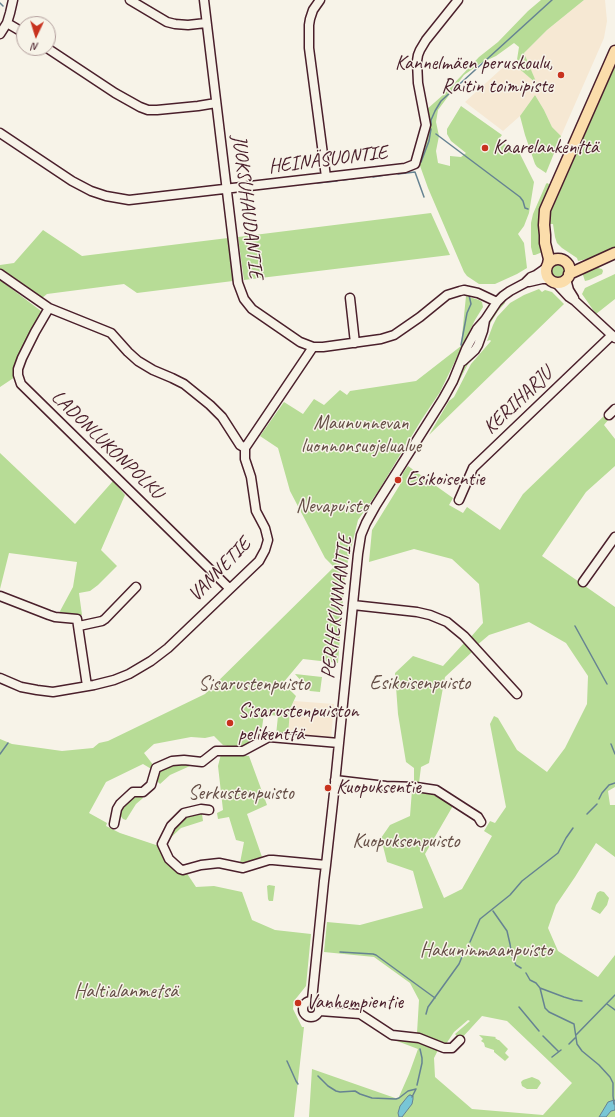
<!DOCTYPE html>
<html>
<head>
<meta charset="utf-8">
<style>
	body { margin:0 }
	#map { position:relative; width:615px; height:1117px; overflow:hidden; background:#f7f3e8; font-family:Caveat,sans-serif }
	canvas { display:block }
	.north { position:absolute; left:16px; top:16px; width:40px; height:40px; box-sizing:border-box; background:#f7f3e8; border:1px solid #b29e9c; border-radius:50%; rotate:184deg; font-size:11px; font-weight:700; line-height:16px; text-align:center; color:#4a1f2b }
	.north::after { content:''; display:block; margin:auto; width:14px; height:18px; background:#c8321e; clip-path:polygon(50% 0,100% 100%,50% 72%,0 100%) }
</style>
</head>
<body>
<div id="map">
<canvas width="615" height="1117"></canvas>
<div class="north">N</div>
</div>
<script>
const c = document.querySelector('canvas').getContext('2d');
c.lineJoin = 'round';
function fillPath(path, color) { c.fillStyle = color; c.fill(path, 'evenodd'); }
const poly = rows => new Path2D(rows.map(r => 'M' + r).join(''));
function stroke(path, color, width, dash) { c.strokeStyle = color; c.lineWidth = width; c.lineCap = dash ? 'butt' : 'round'; c.setLineDash(dash || []); c.stroke(path); }
function drawText(font, color, halo, rows, align = 'center') {
  c.font = font + ' Caveat,sans-serif'; c.lineWidth = 3; c.setLineDash([]); c.textBaseline = 'middle'; c.strokeStyle = halo; c.fillStyle = color; for (const [text, x, y, turn = 0] of rows) {
    c.save(); c.translate(x, y); c.rotate((+turn || 0) * Math.PI / 180); c.textAlign = isNaN(turn) ? turn : align; if (halo) c.strokeText(text, 0, 0); c.fillText(text, 0, 0); c.restore();
  }
}
fillPath(poly([
	[584,0,605,0,607,21,604,38,561,136,552,127,544,110,535,95,520,116,503,131,465,102,510,61,536,83,524,53,547,30],
	[294,701,334,704,331,740,288,736,290,709]
]), '#f6e8d3');
fillPath(poly([
	[541,0,584,0,547,30,524,53,537,84,516,66,519,47,514,43,496,56,481,63,464,75,438,110,436,122,439,136,436,151,438,163,450,166,450,156,461,157,466,153,451,141,447,134,447,129,461,106,502,135,499,139,503,143,520,154,534,182,529,213,524,226,518,234,524,243,527,268,517,274,495,284,479,284,467,276,464,272,428,188,419,163,426,110,443,95,479,57,498,42,528,11],
	[615,66,615,250,601,256,578,261,577,258,562,248,557,243,555,237,553,224,550,224,549,216],
	[535,95,544,110,552,127,561,136,546,173,537,167,535,164,525,135,520,116],
	[547,183,553,186,539,224,539,234,545,251,535,255,533,255,531,247,531,223,533,214,546,184],
	[431,213,450,255,244,280,238,237],
	[43,230,82,256,228,238,233,281,137,293,124,284,47,294,42,298,0,269,0,265,14,263],
	'550 270a8 8 0 1 1 16 0a8 8 0 1 1-16 0Z',
	[597,267,598,268,602,269,603,271,602,274,589,280,585,281,582,272],
	[615,274,615,299,596,314,582,294,585,288],
	[0,280,45,314,18,375,0,387],
	[539,289,542,292,545,290,552,292,564,304,429,435,449,401,454,397,471,364,491,341,490,340,487,341,493,325,497,317,510,303,524,295],
	[466,296,479,300,482,302,483,307,475,320,440,392,422,419,408,442,406,445,379,490,358,520,345,573,338,663,303,659,283,683,296,696,290,709,288,736,276,735,278,716,264,714,261,734,254,741,241,747,232,747,223,745,214,736,205,738,191,737,154,744,144,753,154,766,153,770,143,764,106,782,89,813,107,823,106,826,120,833,159,846,167,861,181,874,186,872,196,887,214,886,242,892,252,920,275,930,311,934,306,986,294,1001,293,1009,302,1027,304,1027,294,1117,0,1117,0,739,12,744,62,751,93,748,99,743,108,741,205,694,334,567,325,558,290,491,278,448,260,436,284,402,303,414,314,399,324,405,340,390,347,395,350,391,416,381,461,346],
	[504,301,505,303,498,311,491,322,481,348,469,362,457,385,449,394,465,364,487,323,497,308],
	[605,415,609,419,604,425,615,439,615,466,586,492,542,556,615,607,615,787,608,791,610,805,615,805,615,857,596,843,575,877,556,905,548,928,558,951,598,977,615,955,615,1117,309,1117,312,1069,398,1099,409,1074,418,1049,397,1041,398,1037,413,1038,439,1048,434,1058,435,1077,472,1109,543,1115,572,1083,507,1021,482,1016,460,1040,455,1034,470,1021,468,1020,454,1032,446,1044,417,1033,419,1000,410,983,374,957,324,952,327,922,360,925,423,908,413,871,387,862,381,838,390,825,410,816,412,790,436,794,454,804,425,854,444,898,462,889,492,836,484,831,490,821,495,823,506,807,490,724,494,716,498,718,517,750,547,772,565,748,587,704,588,676,566,643,529,622,489,635,476,646,470,638,483,623,479,584,452,559,414,549,369,562,372,530,401,483,403,473,408,466,453,498,449,505,463,513,467,507,500,530,523,494],
	[0,453,75,524,113,481,125,495,101,550,117,566,98,585,90,591,79,593,82,615,59,613,73,587,77,562,9,553,0,589],
	[464,643,472,652,445,677,429,763,421,767,419,783,414,783,414,768,406,762,398,714,395,673,413,656,443,666],
	[295,674,322,677,320,692,310,691],
	[221,754,249,756,267,805,247,814,262,857,246,863,240,863,244,842,236,840,229,817,218,819,217,813,223,810,218,766],
	[174,764,190,764,190,766,170,775,160,784,156,780,159,771],
	[135,795,141,795,143,798,136,804,126,820,123,819,119,814,121,807],
	[198,813,202,814,203,821,181,828,166,842,170,832,183,817],
	[269,885,275,886,273,901,269,901,268,899,267,886],
	[600,891,604,892,609,898,607,905,600,914,591,909,597,893],
	[479,1035,496,1037,495,1038,498,1040,499,1040,508,1049,505,1053,509,1057,505,1061,494,1052,494,1050,485,1047,484,1043,481,1041,483,1039],
	[532,1077,539,1080,541,1083,537,1089,527,1089,522,1086,521,1082,523,1080]
]), '#b7dc96');
const water = poly([
	[410,1095,413,1096,413,1099,412,1104,402,1117,399,1117,398,1113,400,1106,408,1096,410,1095],
	[614,1100,615,1101,615,1110,611,1111,606,1117,599,1117,608,1102,614,1100]
]);
fillPath(water, '#78c6d6');
stroke(water, '#668392', 1);
stroke(poly([
	[0,3,3,6],
	[431,125,431,120,435,111,441,101,552,0],
	[436,134,520,197,523,201,525,208,528,209],
	[421,162,429,141,431,129],
	[398,174,415,172,424,197],
	[373,177,391,174],
	[343,180,366,177],
	[317,183,337,181],
	[461,345,467,313,471,304,469,295],
	[575,626,607,684],
	[611,744,615,754],
	[0,754,8,743],
	[599,799,602,793,609,785,615,783],
	[587,814,597,804],
	[493,911,507,931,510,944,512,957,516,965,521,968],
	[470,942,480,919,510,895,522,881,558,853,566,838,573,828],
	[340,952,373,954,376,955,435,998],
	[526,973,530,980,536,983,540,988,545,1008,549,1012,574,1024,577,1044,582,1051,599,1065,610,1077,613,1083,613,1096,614,1104,615,1104],
	[540,988,564,997,574,1000,582,1001],
	[607,1004,615,1010],
	[519,1007,539,1031],
	[426,1014,428,1007,459,964,464,952],
	[576,1035,615,995],
	[543,1036,558,1051],
	[569,1044,575,1038],
	[552,1057,561,1050],
	[287,1061,296,1081,298,1084],
	[318,1076,328,1086,336,1091,340,1092,355,1091,360,1094,372,1098,396,1099,399,1098,408,1091,416,1089],
	[417,1085,422,1063,422,1058,420,1049],
	[412,1097,416,1089]
]), '#668392', 1.5);
const minor = poly([
	[130,0,167,22,175,24,188,25,206,23],
	[204,0,238,283,244,299,252,309,300,342,313,347,323,347,381,339,394,335,420,317,447,295,460,291,464,290,478,293,497,302],
	[320,0,313,10,310,19,309,25,309,48,326,177],
	[7,23,24,33],
	[0,34,7,23,10,13,13,0],
	[47,48,115,93,140,107,148,110,157,110,198,106,216,103],
	[0,133,72,181,91,191,106,196,129,200,405,168,415,164,426,125,418,83,417,61,418,55,420,50,426,40,458,0],
	[0,274,49,308,111,333,128,352,138,361,153,370,172,378,184,384,210,405,222,417,240,445,245,448],
	[566,279,569,290,574,298],
	[529,282,542,279,549,279],
	[555,282,569,297,575,301,615,338],
	[350,298,355,343],
	[49,308,35,332,22,358,18,369,18,375,21,384,229,588],
	[463,361,475,350,478,345,483,331,485,320],
	[609,415,615,409],
	[459,500,473,468,612,335],
	[583,582,615,537],
	[0,596,49,615,55,617,77,619,87,686],
	[353,605,417,612,430,615,447,622,464,636,517,694],
	[79,626,102,621,105,619,136,587],
	[0,678,21,687,37,690,53,692,94,685,114,680,129,674,151,661,168,648,259,561,265,550,268,540,265,528,256,511,251,477,245,459,245,448,307,356,313,347],
	[335,780,386,786,416,787,436,790,478,817,481,822],
	[209,810,201,809,184,813,171,826,162,844,169,859,180,869,183,870,201,865,219,863,243,868,269,860,273,860,326,865],
	[114,824,117,809,120,804,133,792,143,792,151,785,156,768,172,761,184,760,202,762,216,751,243,751,269,737,339,743],
	[312,1000,324,881,326,865,334,793,358,554,361,535,366,523,376,505,443,399,453,381,466,349,477,329,485,320,497,302,503,296,510,291,525,283,531,277,536,275,546,268],
	'303 1009a8 8 0 1 1 16 0a8 8 0 1 1-16 0Z',
	[320,1011,360,1014,392,1035,419,1038,444,1048,452,1048,460,1040]
]);
const major = poly([
	'546 271a12 12 0 1 1 24 0a12 12 0 1 1-24 0Z',
	[548,264,549,259,545,243,545,235,544,225,545,210,615,51],
	[569,274,615,253]
]);
stroke(minor, '#4a1f2b', 11);
stroke(major, '#4a1f2b', 13);
stroke(minor, '#f7f3e8', 8);
stroke(major, '#fbddab', 10);
for (const [x, y, r, color] of [
	[561,75,4,"#c8321e"],
	[485,148,4,"#c8321e"],
	[398,480,4,"#c8321e"],
	[230,723,4,"#c8321e"],
	[328,788,4,"#c8321e"],
	[298,1003,4,"#c8321e"]
]) { const dot = new Path2D(); dot.arc(x, y, r, 0, 2 * Math.PI); c.fillStyle = color; c.fill(dot); stroke(dot, '#f7f3e8', 1.5); }
drawText('20px', '#4a1f2b', '#f7f3e8', [
	["Kannelmäen peruskoulu,",553,64,"right"],
	["Raitin toimipiste",553,87,"right"],
	["Kaarelankenttä",493,148],
	["Esikoisentie",406,480],
	["Sisarustenpuiston",238,712],
	["pelikenttä",238,735],
	["Kuopuksentie",336,788],
	["Vanhempientie",306,1003]
], 'left');
drawText('20px', '#4a1f2b', '#f7f3e8', [
	["HEINÄSUONTIE",328,160,-7],
	["JUOKSUHAUDANTIE",247,207,83],
	["KERIHARJU",518,401,-44],
	["LADONLUKONPOLKU",107,445,44],
	["VANNETIE",220,570,-46],
	["PERHEKUNNANTIE",337,607,-83]
]);
drawText('20px', '#654e46', '#f7f3e8', [
	["Maununnevan",361,424],
	["luonnonsuojelualue",361,447],
	["Nevapuisto",332,507],
	["Esikoisenpuisto",420,684],
	["Sisarustenpuisto",254,685],
	["Serkustenpuisto",241,794],
	["Kuopuksenpuisto",406,842],
	["Hakuninmaanpuisto",486,951],
	["Haltialanmetsä",126,992]
]);
</script>
</body>
</html>
